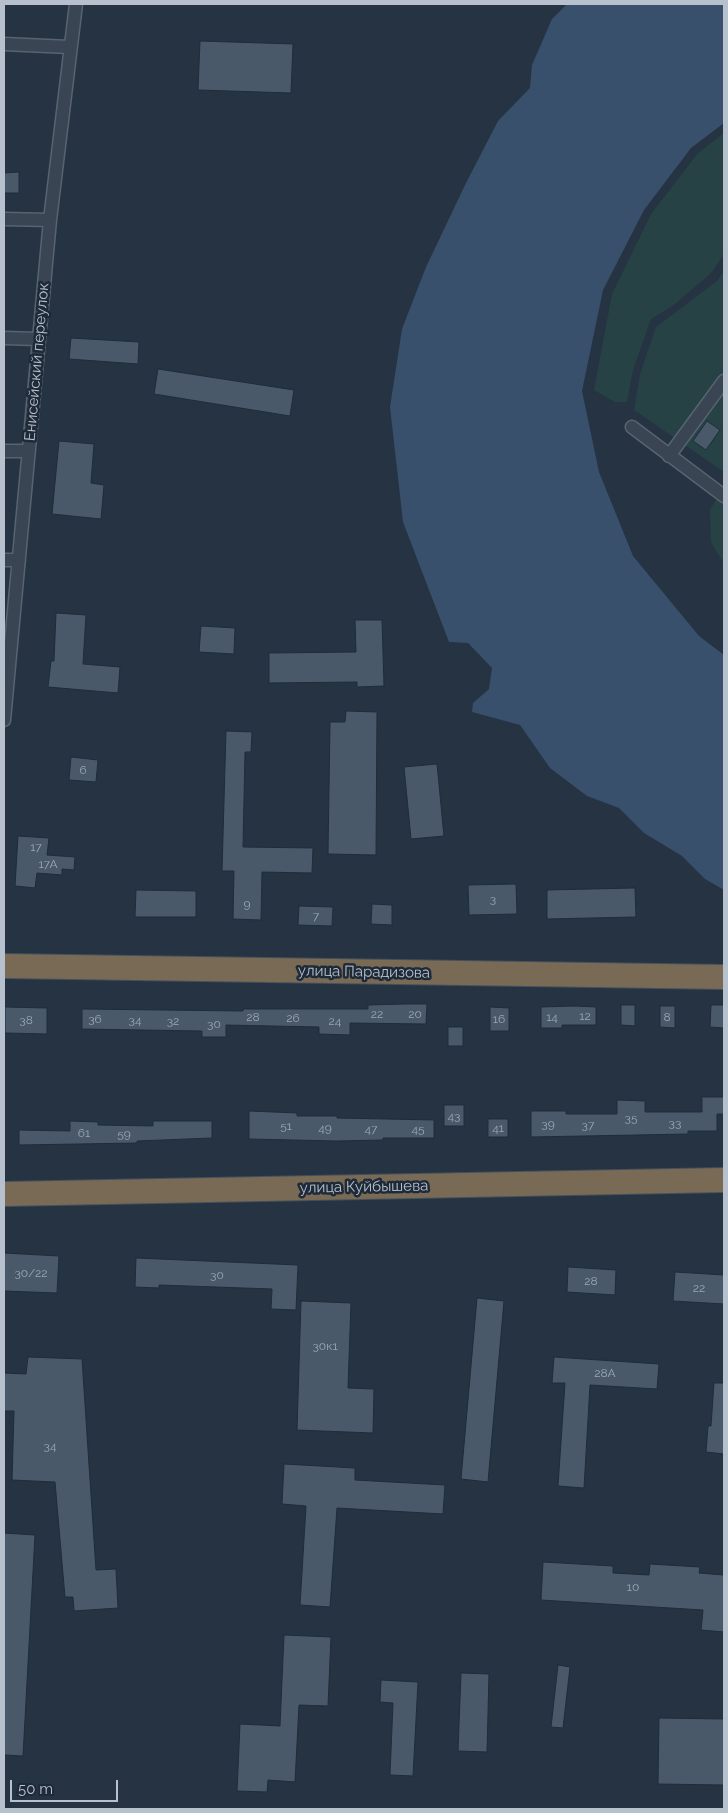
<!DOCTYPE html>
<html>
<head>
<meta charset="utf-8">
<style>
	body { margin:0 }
	#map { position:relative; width:728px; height:1813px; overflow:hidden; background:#253343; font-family:Raleway,sans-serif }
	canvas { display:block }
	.frame { position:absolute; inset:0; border:5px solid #b7c0cd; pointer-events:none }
	.scale { position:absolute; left:10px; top:1780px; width:108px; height:22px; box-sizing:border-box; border:2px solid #b7c0cd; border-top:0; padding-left:6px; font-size:15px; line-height:18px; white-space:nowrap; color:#b7c0cd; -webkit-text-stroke:4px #1e2a38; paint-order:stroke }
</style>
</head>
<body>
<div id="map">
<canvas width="728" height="1813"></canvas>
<div class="frame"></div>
<div class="scale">50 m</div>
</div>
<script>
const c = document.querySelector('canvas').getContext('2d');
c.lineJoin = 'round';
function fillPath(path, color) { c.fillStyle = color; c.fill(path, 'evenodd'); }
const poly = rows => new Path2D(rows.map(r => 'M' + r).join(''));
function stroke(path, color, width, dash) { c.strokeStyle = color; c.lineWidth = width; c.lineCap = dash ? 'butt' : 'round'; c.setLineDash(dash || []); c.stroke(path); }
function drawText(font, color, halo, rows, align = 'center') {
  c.font = font + ' Raleway,sans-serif'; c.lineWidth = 5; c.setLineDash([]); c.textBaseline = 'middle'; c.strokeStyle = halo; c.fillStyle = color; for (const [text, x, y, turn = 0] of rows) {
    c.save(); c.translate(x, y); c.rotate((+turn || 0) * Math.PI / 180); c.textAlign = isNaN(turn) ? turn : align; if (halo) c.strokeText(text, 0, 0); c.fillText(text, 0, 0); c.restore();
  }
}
fillPath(poly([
	[724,133,724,254,712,272,674,305,651,319,633,370,627,402,615,402,594,390,612,294,651,214,698,153],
	[724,270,724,472,634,410,640,374,656,327,717,281],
	[724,489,724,564,711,542,710,509]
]), '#274244');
fillPath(poly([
	[567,4,724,4,724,123,691,148,644,210,603,290,582,391,599,472,633,556,699,636,724,655,724,890,705,879,682,856,644,833,619,808,587,796,550,768,520,725,472,712,473,703,489,689,492,668,468,643,449,642,403,522,390,407,402,329,426,267,466,183,498,121,530,88,532,65,552,19]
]), '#38506b');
const building = poly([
	[200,41,293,44,291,93,198,90,200,41],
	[19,172,19,193,4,193,4,173,19,172],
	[71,338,139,342,138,364,69,359,71,338],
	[158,369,294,390,290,416,154,394,158,369],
	[707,421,720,430,706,450,693,441,707,421],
	[59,441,94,444,91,483,104,485,101,519,52,514,59,441],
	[56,613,86,615,83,664,120,667,118,693,48,687,51,661,54,661,56,613],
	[355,620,382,620,384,686,357,687,357,682,269,683,269,653,356,652,355,620],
	[201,626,235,628,234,654,199,652,201,626],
	[346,711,377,712,376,855,328,854,330,722,345,722,346,711],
	[226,731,252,732,251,752,245,752,243,847,313,848,312,873,262,872,261,920,233,919,234,871,222,871,226,731],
	[71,757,98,760,96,782,69,780,71,757],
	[437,764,444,836,411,839,404,767,437,764],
	[18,836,49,838,47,855,75,857,74,870,62,869,62,875,37,873,35,888,15,886,18,836],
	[516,884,517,914,469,915,468,885,516,884],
	[635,888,636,917,547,919,547,890,635,888],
	[136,890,196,891,196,917,135,917,136,890],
	[372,904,392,905,392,925,371,924,372,904],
	[299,906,333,907,332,926,298,925,299,906],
	[404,1004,427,1004,426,1024,350,1023,350,1035,319,1034,319,1027,226,1025,226,1037,202,1037,202,1031,82,1029,82,1009,243,1011,243,1009,368,1009,368,1005,404,1004],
	[621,1005,635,1005,635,1026,621,1025,621,1005],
	[711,1005,724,1005,724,1028,710,1027,711,1005],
	[575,1006,596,1007,596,1025,562,1025,562,1028,541,1028,541,1007,575,1006],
	[660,1006,675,1006,675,1028,660,1027,660,1006],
	[5,1007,47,1008,47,1034,5,1033,5,1007],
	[490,1007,509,1008,509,1031,490,1031,490,1007],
	[448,1027,463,1027,463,1046,448,1046,448,1027],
	[702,1097,724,1097,724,1114,717,1114,717,1131,688,1131,688,1134,531,1137,531,1111,566,1111,566,1114,617,1114,617,1100,645,1101,645,1112,702,1112,702,1097],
	[444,1105,464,1105,464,1126,444,1126,444,1105],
	[249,1111,297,1113,297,1116,337,1116,337,1118,434,1120,434,1138,383,1138,383,1140,337,1141,249,1139,249,1111],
	[488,1119,508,1119,508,1137,488,1137,488,1119],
	[70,1121,98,1122,98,1125,153,1126,153,1121,212,1121,212,1138,137,1141,137,1143,19,1145,19,1130,70,1131,70,1121],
	[4,1253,59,1256,57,1293,4,1291,4,1253],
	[136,1258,298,1265,296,1310,271,1309,272,1289,159,1285,159,1288,135,1287,136,1258],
	[568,1267,616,1270,615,1295,567,1292,568,1267],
	[675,1272,724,1275,724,1304,673,1301,675,1272],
	[477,1298,504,1301,488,1482,461,1479,477,1298],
	[301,1301,351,1303,348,1388,374,1389,373,1433,297,1430,301,1301],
	[28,1357,82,1359,96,1570,116,1569,118,1608,74,1611,73,1597,65,1597,55,1482,12,1480,14,1411,4,1411,4,1373,26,1374,28,1357],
	[554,1357,659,1364,657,1389,590,1385,584,1488,558,1486,565,1383,552,1383,554,1357],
	[714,1383,724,1383,724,1454,706,1452,708,1426,711,1426,714,1383],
	[284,1464,355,1468,355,1480,445,1485,443,1514,337,1508,330,1607,300,1605,306,1506,282,1504,284,1464],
	[4,1533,35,1535,23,1756,4,1755,4,1533],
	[543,1562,613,1566,613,1573,649,1575,650,1564,700,1567,699,1573,724,1575,724,1632,701,1630,703,1610,541,1600,543,1562],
	[284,1635,331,1637,328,1706,299,1705,295,1782,268,1780,267,1792,237,1791,240,1724,280,1726,284,1635],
	[558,1665,570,1667,563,1728,551,1727,558,1665],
	[461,1673,489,1674,487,1752,458,1751,461,1673],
	[381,1680,418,1682,413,1776,390,1775,393,1703,380,1702,381,1680],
	[659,1718,724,1719,724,1785,658,1784,659,1718]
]);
fillPath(building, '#49596a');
stroke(building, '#202c3a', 1);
const street = poly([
	[4,44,69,47],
	[4,219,50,220],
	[4,338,39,339],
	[632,427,724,496],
	[4,451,29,451],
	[669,456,724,381],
	[4,560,19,560],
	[4,720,50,220,76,4]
]);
const highway = poly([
	[4,966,724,977],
	[4,1194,724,1180]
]);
stroke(street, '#586370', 15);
stroke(highway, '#44505d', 26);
stroke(street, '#3a4553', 12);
stroke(highway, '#796a56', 24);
drawText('12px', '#9ca6b4', null, [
	["6",83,770],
	["17",36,847],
	["17А",48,864],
	["3",493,899],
	["9",247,904],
	["7",316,916],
	["22",377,1014],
	["20",415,1014],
	["12",585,1016],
	["28",253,1017],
	["14",552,1017],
	["8",667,1017],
	["26",293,1018],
	["36",95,1019],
	["16",499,1019],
	["38",26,1020],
	["34",135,1020],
	["32",173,1021],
	["24",335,1021],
	["30",214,1024],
	["43",454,1116],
	["35",631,1118],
	["33",675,1123],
	["39",548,1124],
	["37",588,1125],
	["51",286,1126],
	["49",325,1128],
	["41",498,1128],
	["47",371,1129],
	["45",418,1129],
	["61",84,1133],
	["59",124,1134],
	["30/22",31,1273],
	["30",217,1275],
	["28",591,1281],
	["22",699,1288],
	["30к1",325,1346],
	["28А",605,1373],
	["34",50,1446],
	["10",633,1587]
]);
drawText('15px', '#b7c0cd', '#1e2a38', [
	["Енисейский переулок",37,362,-85],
	["улица Парадизова",364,972,1],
	["улица Куйбышева",364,1187,-1]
]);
</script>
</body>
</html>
